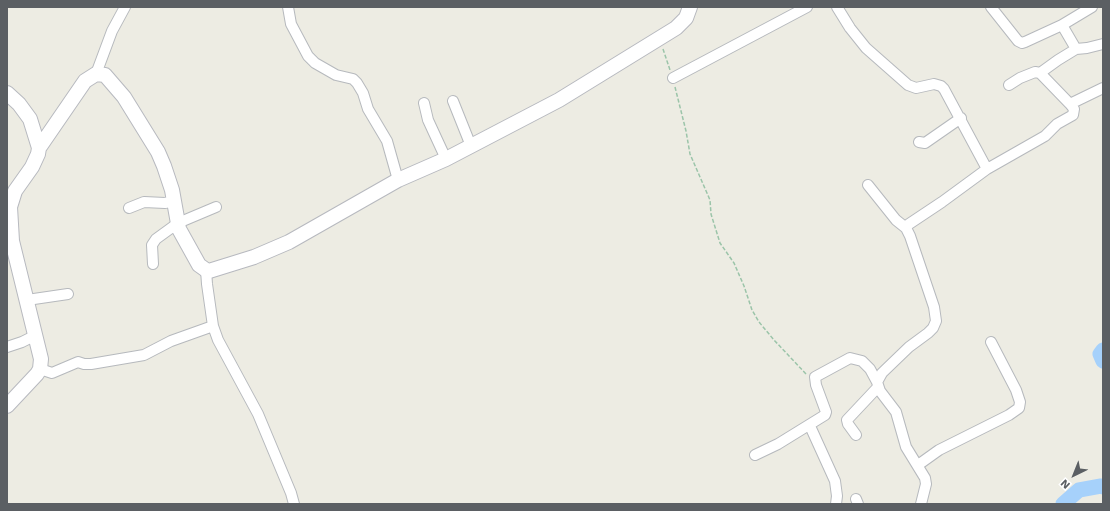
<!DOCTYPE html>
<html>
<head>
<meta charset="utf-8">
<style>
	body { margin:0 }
	#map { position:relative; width:1110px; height:511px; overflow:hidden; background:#edece3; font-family:"Work Sans",sans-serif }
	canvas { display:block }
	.frame { position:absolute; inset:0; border:8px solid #5b5f63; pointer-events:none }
	.north { position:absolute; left:1054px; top:455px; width:40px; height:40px; -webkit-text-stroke:3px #fff; paint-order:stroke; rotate:223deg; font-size:11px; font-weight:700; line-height:16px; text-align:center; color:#5b5f63 }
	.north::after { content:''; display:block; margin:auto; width:14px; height:18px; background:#5b5f63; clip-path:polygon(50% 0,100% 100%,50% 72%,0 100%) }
</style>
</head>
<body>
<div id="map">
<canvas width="1110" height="511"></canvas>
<div class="frame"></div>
<div class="north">N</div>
</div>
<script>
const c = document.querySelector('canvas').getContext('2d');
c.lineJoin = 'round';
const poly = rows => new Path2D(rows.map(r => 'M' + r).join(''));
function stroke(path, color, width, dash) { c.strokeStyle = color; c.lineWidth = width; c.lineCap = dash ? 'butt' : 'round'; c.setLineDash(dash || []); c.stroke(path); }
stroke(poly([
	[1103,350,1100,354,1103,361],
	[1063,504,1079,490,1101,486,1103,487]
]), '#a6d1fb', 15);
const street = poly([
	[288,7,291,24,308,56,315,63,336,75,353,79,357,83,363,93,368,109,387,141,398,180],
	[837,7,850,28,866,48,908,85,916,88,934,84,941,86,944,89,987,169,942,202,909,224,906,228,910,236,934,307,936,321,933,328,928,333,909,347,882,373,877,382,880,391,896,412,906,447,925,478,926,484,921,504],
	[991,7,1018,41,1022,43,1025,42,1062,25],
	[1092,7,1062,25,1076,49,1087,48,1103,44],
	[96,74,112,31,125,7],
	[673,78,807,7],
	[1009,85,1020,78,1035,72,1040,73],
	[453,101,471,146],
	[424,103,428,120,446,159],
	[1070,104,1103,88],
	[919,142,925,143,961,118],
	[987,169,1045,136,1057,124,1073,115,1074,109,1070,104,1040,73,1058,60,1076,49],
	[868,185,896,220,906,228],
	[129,208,144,202,165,203,174,201],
	[153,264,152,245,156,239,178,223,216,207],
	[206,270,207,284,213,326,218,340,258,414,291,493,294,504],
	[27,300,68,294],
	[7,347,22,342,36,335],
	[40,369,52,373,78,362,84,364,91,364,144,355,171,341,213,326],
	[810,426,835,481,837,496,836,504],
	[856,435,848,424,847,420,878,387],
	[755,455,778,444,825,415,826,412,816,385,815,377,850,358,862,361,870,369,877,382],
	[918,465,939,450,1009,415,1019,408,1020,402,1016,390,991,342],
	[856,499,858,504]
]);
const secondary = poly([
	[7,93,19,104,30,119,39,148,38,154,32,167,15,191,10,207,12,241,41,359,40,369,37,374,7,406],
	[39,148,85,81,96,74,105,75,124,97,158,152,164,166,172,190,179,229,199,265,206,270,209,271,254,257,289,242,398,180,446,159,559,100,676,28,686,18,690,7]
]);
stroke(street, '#b6b9bd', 12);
stroke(secondary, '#b7b9bf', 16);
stroke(poly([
	[663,49,670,70],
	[675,87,686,131,690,154,710,200,711,214,720,243,734,263,744,286,752,310,759,322,774,340,807,375]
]), '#9bc4a9', 1.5, [4, 2]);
stroke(street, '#fff', 10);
stroke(secondary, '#fff', 14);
</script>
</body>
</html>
